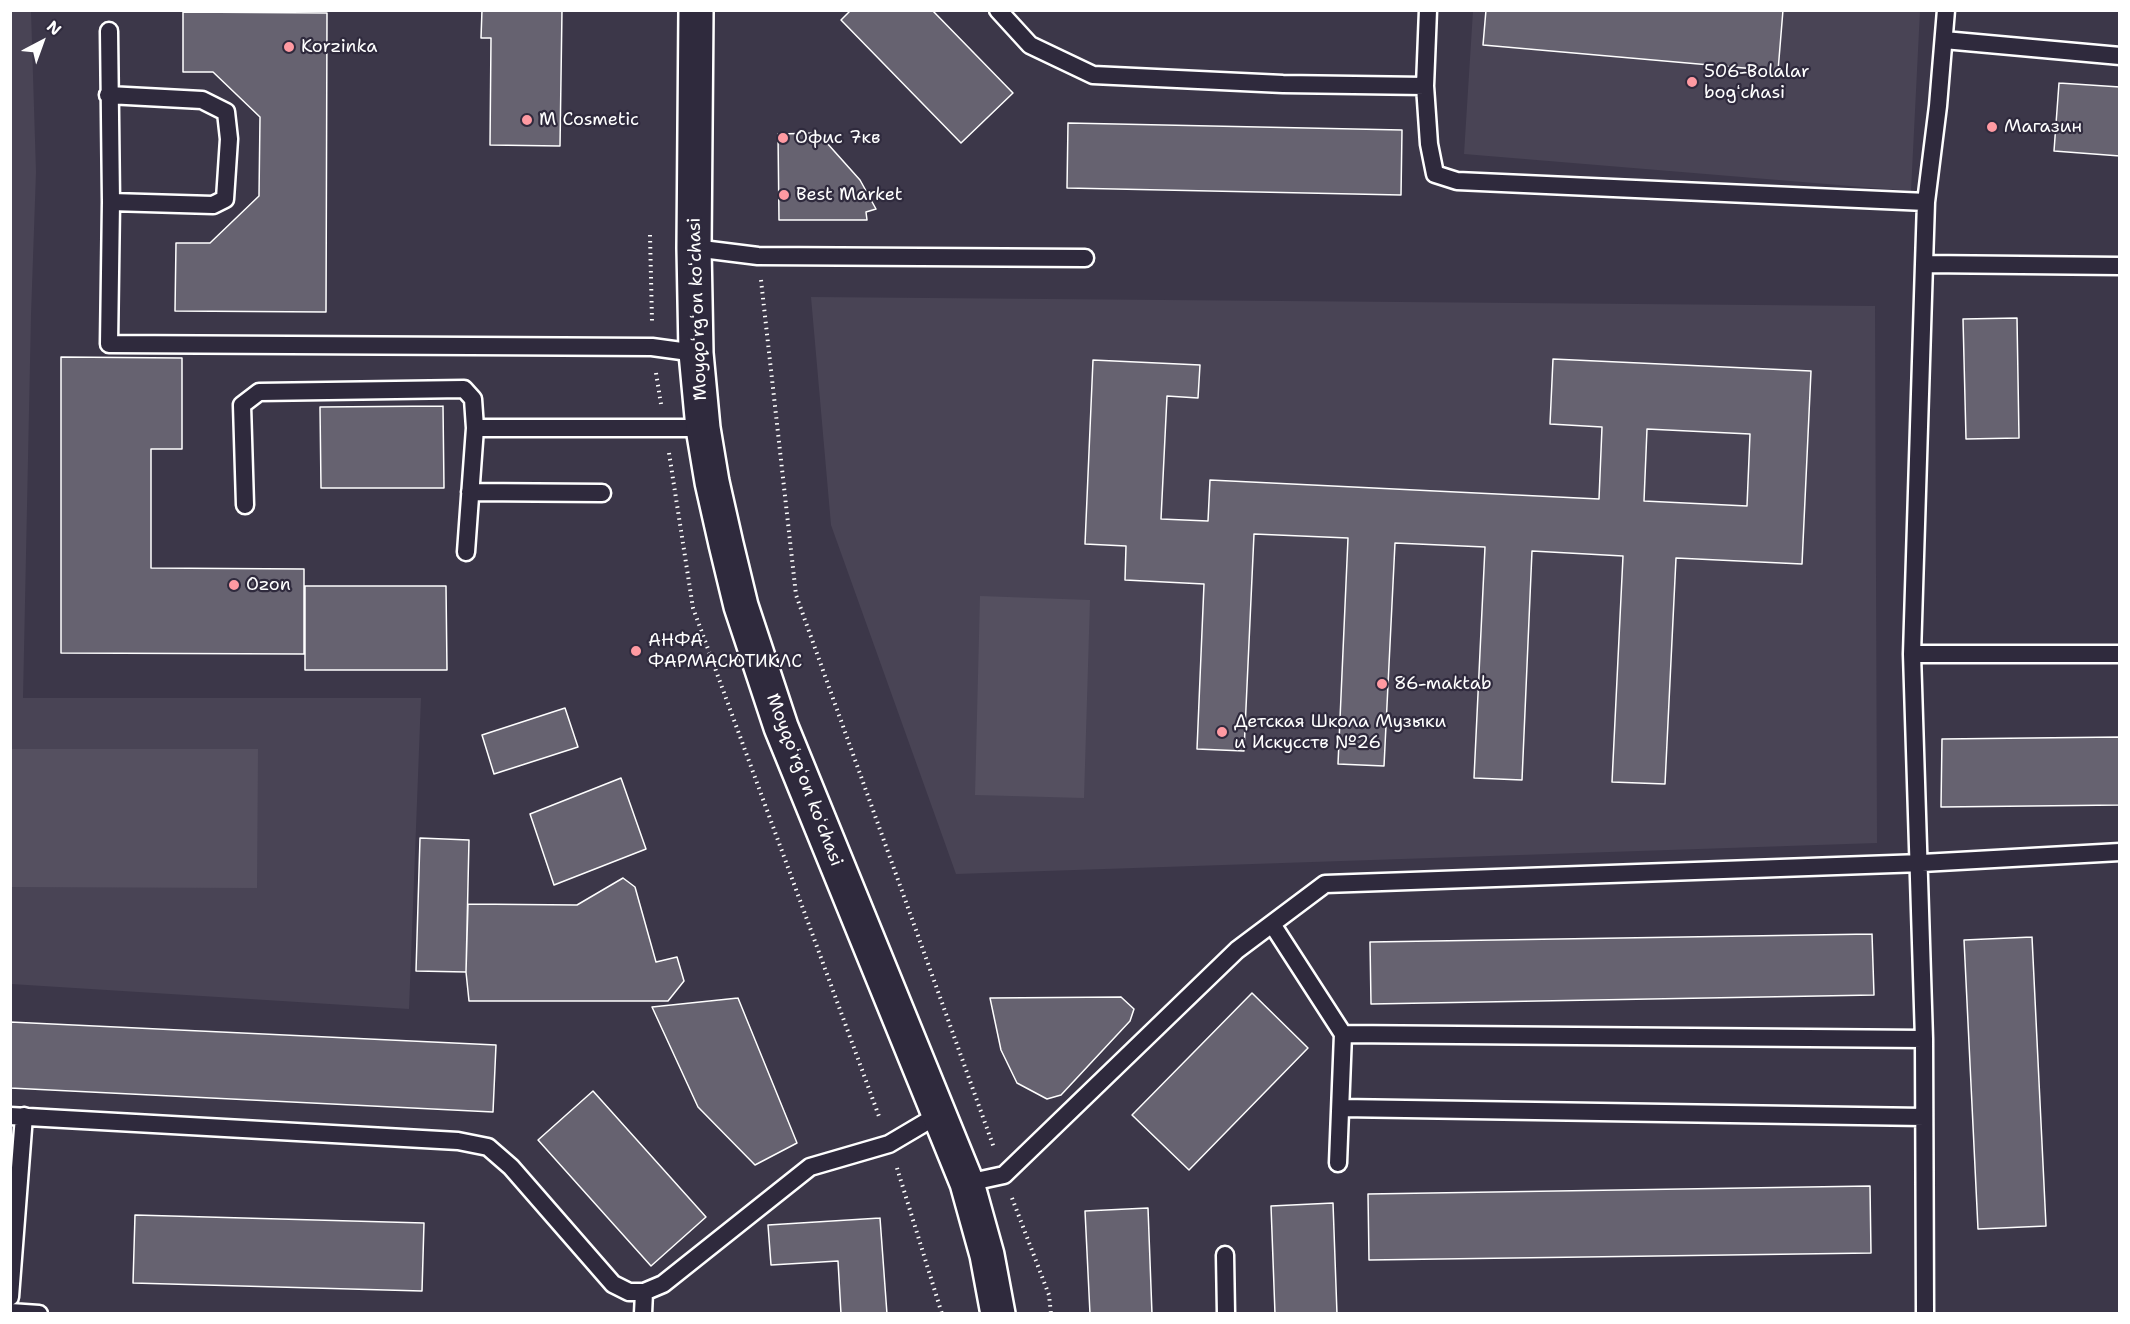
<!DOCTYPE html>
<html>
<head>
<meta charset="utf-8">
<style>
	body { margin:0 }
	#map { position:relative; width:2130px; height:1324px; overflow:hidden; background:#3c3749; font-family:"Shantell Sans",sans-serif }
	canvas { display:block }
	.frame { position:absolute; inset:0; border:12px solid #fff; pointer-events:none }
	.north { position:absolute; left:12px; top:12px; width:60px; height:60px; -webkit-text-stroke:4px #2f2a3d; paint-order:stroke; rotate:41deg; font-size:16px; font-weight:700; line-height:24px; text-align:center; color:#fff }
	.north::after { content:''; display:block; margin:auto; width:21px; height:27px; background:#fff; clip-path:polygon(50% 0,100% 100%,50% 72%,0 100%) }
</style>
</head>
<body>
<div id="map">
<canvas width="2130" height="1324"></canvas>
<div class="frame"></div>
<div class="north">N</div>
</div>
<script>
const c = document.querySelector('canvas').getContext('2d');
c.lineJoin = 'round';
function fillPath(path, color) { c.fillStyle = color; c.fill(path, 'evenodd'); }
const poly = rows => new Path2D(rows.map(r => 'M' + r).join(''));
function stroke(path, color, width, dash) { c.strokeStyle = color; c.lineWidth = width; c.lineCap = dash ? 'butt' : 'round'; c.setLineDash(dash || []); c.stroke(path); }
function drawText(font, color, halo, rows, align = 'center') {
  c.font = font + ' "Shantell Sans",sans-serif'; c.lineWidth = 4.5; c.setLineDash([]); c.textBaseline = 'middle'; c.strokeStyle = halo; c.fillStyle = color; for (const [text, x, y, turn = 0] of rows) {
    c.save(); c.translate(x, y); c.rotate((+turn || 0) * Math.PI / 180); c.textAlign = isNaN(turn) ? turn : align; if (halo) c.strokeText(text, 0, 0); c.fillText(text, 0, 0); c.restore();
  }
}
fillPath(poly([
	[10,11,31,11,36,172,31,315,23,698,421,698,409,1009,11,984],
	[1473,11,1920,11,1911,191,1464,154],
	[811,297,1875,306,1877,843,956,874,831,525]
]), '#494455');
fillPath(poly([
	[980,596,1090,600,1084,798,975,795],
	[11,749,258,749,257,888,11,887]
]), '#555060');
const building = poly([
	[482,10,562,10,560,146,490,145,491,38,481,38,482,10],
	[851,10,932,10,1013,93,961,143,841,20,851,10],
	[1486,10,1783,10,1778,71,1483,45,1486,10],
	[183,12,327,13,326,312,175,311,176,243,210,243,259,196,260,117,213,72,183,72,183,12],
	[2059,83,2120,87,2120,156,2054,151,2059,83],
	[1068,123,1402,130,1401,195,1067,188,1068,123],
	[818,133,860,180,876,209,866,212,867,220,779,220,778,134,818,133],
	[2017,318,2019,438,1966,439,1963,319,2017,318],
	[61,357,182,358,182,449,151,449,151,568,304,569,304,654,61,653,61,357],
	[1553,359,1811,371,1802,564,1676,558,1665,784,1612,782,1623,556,1532,551,1522,780,1474,778,1485,547,1395,543,1384,766,1338,764,1348,538,1254,534,1244,751,1197,749,1204,584,1125,580,1126,546,1085,544,1093,360,1200,365,1198,398,1167,396,1161,519,1208,521,1210,480,1599,499,1602,427,1550,424,1553,359],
	[1647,429,1750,434,1747,506,1644,501,1647,429],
	[443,406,444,488,321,488,320,407,443,406],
	[305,586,446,586,447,670,305,670,305,586],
	[565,708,578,747,494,774,482,735,565,708],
	[2120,737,2120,805,1941,807,1942,739,2120,737],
	[621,778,646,849,554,885,530,814,621,778],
	[420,838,469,840,466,972,416,971,420,838],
	[623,878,635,887,656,962,677,957,684,981,668,1001,469,1001,466,972,468,904,577,905,623,878],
	[1872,934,1874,995,1371,1004,1370,942,1872,934],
	[2032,937,2046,1226,1978,1229,1964,940,2032,937],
	[1252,993,1308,1048,1189,1170,1132,1115,1252,993],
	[1121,997,1134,1009,1130,1021,1061,1095,1047,1099,1017,1083,1001,1050,990,998,1121,997],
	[738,998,797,1143,755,1165,698,1107,652,1007,738,998],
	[10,1022,496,1045,493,1112,10,1088,10,1022],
	[593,1091,706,1217,651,1266,538,1140,593,1091],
	[1870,1186,1871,1253,1369,1260,1368,1194,1870,1186],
	[1333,1203,1337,1314,1275,1314,1271,1206,1333,1203],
	[1148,1208,1152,1314,1090,1314,1085,1211,1148,1208],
	[135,1215,424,1223,422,1291,133,1283,135,1215],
	[880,1218,887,1314,841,1314,838,1261,771,1265,768,1225,880,1218]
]);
fillPath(building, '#666270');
stroke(building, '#fff', 1.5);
const lane = poly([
	[998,10,1030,45,1093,75,1283,84,1425,86],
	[1428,10,1425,86,1429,144,1435,174,1457,181,1926,202],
	[1946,10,1938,106,1926,202,1924,264,2120,266],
	[109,31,111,202,109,344,652,347,696,353],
	[1944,40,2120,56],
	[108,95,202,100,226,112,229,139,225,199,213,205,111,202],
	[694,248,758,256,1085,258],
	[1924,264,1912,654,1924,1039,1925,1314],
	[470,492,602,493],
	[245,505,242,405,259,392,464,389,473,399,475,428,703,428],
	[466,552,475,428],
	[1912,654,2120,654],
	[1272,924,1343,1034,1924,1039],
	[1341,1108,1924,1117],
	[10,1116,458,1141,488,1147,511,1167,613,1284,629,1292,644,1292,663,1284,810,1167,889,1144,938,1115],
	[1338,1163,1343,1034],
	[967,1183,1004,1175,1237,950,1325,884,1922,863,2120,852],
	[1225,1255,1226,1314],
	[10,1297,24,1116],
	[10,1312,39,1314],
	[643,1314,644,1292]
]);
const secondary = poly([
	[696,10,694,248,696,353,703,428,712,482,726,544,741,606,781,727,967,1183,987,1255,998,1314]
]);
stroke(lane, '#fff', 21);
stroke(secondary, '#fff', 38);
stroke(poly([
	[650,235,652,321],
	[761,280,796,595,994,1148],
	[656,373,661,404],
	[669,453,693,608,880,1119],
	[897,1168,942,1314],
	[1012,1198,1049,1295,1051,1314]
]), '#fff', 4, [1.5, 4.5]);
stroke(lane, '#2f2a3d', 16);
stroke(secondary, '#2f2a3d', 33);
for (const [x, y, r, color] of [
	[289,47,6,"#ff9aa2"],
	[1692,82,6,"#ff9aa2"],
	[527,120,6,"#ff9aa2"],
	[1992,127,6,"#ff9aa2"],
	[783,138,6,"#ff9aa2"],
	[784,195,6,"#ff9aa2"],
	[234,585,6,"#ff9aa2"],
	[636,651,6,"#ff9aa2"],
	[1382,684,6,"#ff9aa2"],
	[1222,732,6,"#ff9aa2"]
]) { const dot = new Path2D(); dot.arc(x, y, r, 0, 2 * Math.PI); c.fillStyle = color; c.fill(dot); stroke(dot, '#2f2a3d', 2); }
drawText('18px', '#fff', '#2f2a3d', [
	["Korzinka",301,47],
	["506-Bolalar",1704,72],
	["bogʻchasi",1704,93],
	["M Cosmetic",539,120],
	["Магазин",2004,127],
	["Офис 7кв",795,138],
	["Best Market",796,195],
	["Ozon",246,585],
	["АНФА",648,641],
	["ФАРМАСЮТИКЛС",648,662],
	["86-maktab",1394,684],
	["Детская Школа Музыки",1234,722],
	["и Искусств №26",1234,743]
], 'left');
drawText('18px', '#fff', '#2f2a3d', [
	["Moyqoʻrgʻon koʻchasi",698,309,-92],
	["Moyqoʻrgʻon koʻchasi",804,780,69]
]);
</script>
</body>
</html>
